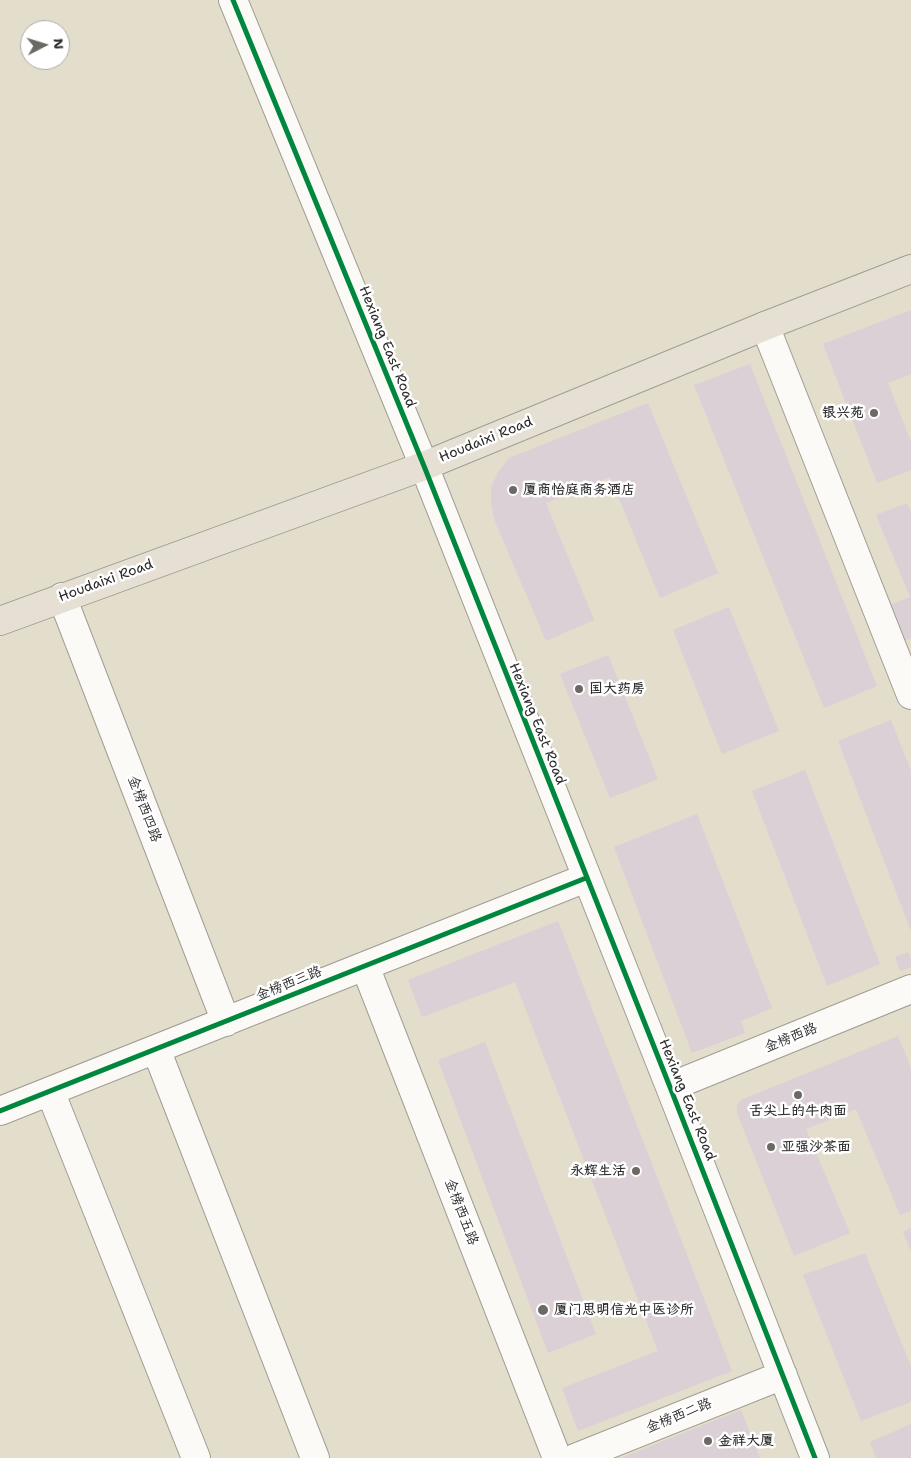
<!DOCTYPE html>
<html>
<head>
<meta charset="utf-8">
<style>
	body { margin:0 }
	#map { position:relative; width:911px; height:1458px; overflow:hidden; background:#e3ddcc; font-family:"Shantell Sans",sans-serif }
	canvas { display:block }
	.north { position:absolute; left:20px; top:20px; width:50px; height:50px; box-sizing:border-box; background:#fff; border:1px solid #aaa; border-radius:50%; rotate:85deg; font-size:14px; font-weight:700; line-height:20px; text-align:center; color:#2b2b2b }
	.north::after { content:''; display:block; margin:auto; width:18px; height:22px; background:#6b6963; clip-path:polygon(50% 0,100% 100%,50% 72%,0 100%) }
</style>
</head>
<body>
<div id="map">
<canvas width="911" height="1458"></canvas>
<div class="north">N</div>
</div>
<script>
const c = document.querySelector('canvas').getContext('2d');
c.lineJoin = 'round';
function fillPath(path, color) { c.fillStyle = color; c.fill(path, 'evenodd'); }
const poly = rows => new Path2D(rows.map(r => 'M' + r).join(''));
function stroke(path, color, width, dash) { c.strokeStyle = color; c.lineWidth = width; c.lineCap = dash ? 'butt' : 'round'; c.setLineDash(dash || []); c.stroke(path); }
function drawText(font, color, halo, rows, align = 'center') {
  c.font = font + ' "Shantell Sans","LXGW WenKai TC",sans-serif'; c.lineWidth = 5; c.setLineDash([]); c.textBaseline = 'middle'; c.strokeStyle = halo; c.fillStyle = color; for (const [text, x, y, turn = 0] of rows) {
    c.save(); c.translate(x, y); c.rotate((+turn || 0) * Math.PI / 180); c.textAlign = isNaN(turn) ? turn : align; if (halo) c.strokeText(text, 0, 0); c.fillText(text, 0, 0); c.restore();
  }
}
fillPath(poly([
	[911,310,911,374,888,383,911,442,911,470,877,483,823,344],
	[750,364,877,686,824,708,694,385],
	[648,403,718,573,660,598,610,477,546,503,594,620,546,641,494,519,491,502,491,487,499,471,509,458],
	[907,503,911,512,911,638,898,643,883,608,910,597,876,515],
	[729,607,779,731,722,754,673,630],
	[608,655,658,779,610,798,560,674],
	[891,720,911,771,911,931,838,741],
	[805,770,880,964,827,986,752,791],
	[697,814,772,1008,741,1021,745,1033,692,1053,614,847],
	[558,921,732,1371,578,1431,562,1388,658,1351,515,982,422,1017,408,980],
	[908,952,911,958,911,967,900,971,895,957],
	[898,1036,911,1068,911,1211,900,1215,856,1109,806,1129,850,1233,794,1256,737,1113,737,1106,741,1100],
	[485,1042,596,1334,548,1353,438,1060],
	[911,1228,911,1252,903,1232],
	[865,1253,911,1366,911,1402,861,1421,803,1275],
	[741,1410,760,1458,621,1458],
	[911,1424,911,1458,876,1458,870,1442]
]), '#dad0d5');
const minor = poly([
	[233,0,424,466,670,1087,815,1458],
	[765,326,911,695],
	[62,597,226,1022],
	[365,966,557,1458],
	[156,1049,315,1458],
	[670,1087,911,989],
	[50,1091,196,1458],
	[0,1111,586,878],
	[575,1458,783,1375]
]);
const major = poly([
	[0,621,424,466,765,326,911,269]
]);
stroke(minor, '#a09d93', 30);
stroke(major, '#a09d93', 30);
stroke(minor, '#fbfaf7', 28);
stroke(major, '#e6e0d4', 28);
stroke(poly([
	[233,0,424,466,670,1087,815,1458],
	[0,1111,586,878]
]), '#00873e', 5);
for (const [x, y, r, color] of [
	[874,413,5,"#6b6963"],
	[513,490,5,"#6b6963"],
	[579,689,5,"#6b6963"],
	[798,1095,5,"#6b6963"],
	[771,1147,5,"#6b6963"],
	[636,1171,5,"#6b6963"],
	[543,1310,6,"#6b6963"],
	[708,1441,5,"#6b6963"]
]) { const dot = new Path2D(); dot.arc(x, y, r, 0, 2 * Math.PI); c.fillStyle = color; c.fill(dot); stroke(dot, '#fff', 2); }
drawText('14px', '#2b2b2b', '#fff', [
	["Hexiang East Road",387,347,68],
	["Houdaixi Road",486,440,-22],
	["Houdaixi Road",106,581,-20],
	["Hexiang East Road",537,724,68],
	["金榜西四路",144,809,69],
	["金榜西三路",289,984,-22],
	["金榜西路",791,1038,-22],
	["Hexiang East Road",687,1100,68],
	["金榜西五路",461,1212,69],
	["金榜西二路",679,1416,-22]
]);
drawText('bold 14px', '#2b2b2b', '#fff', [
	["银兴苑",864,413,"right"],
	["厦商怡庭商务酒店",523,490],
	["国大药房",589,689],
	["舌尖上的牛肉面",798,1111,"center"],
	["亚强沙茶面",781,1147],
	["永辉生活",626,1171,"right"],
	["厦门思明信光中医诊所",554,1310],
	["金祥大厦",718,1441]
], 'left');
</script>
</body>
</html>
